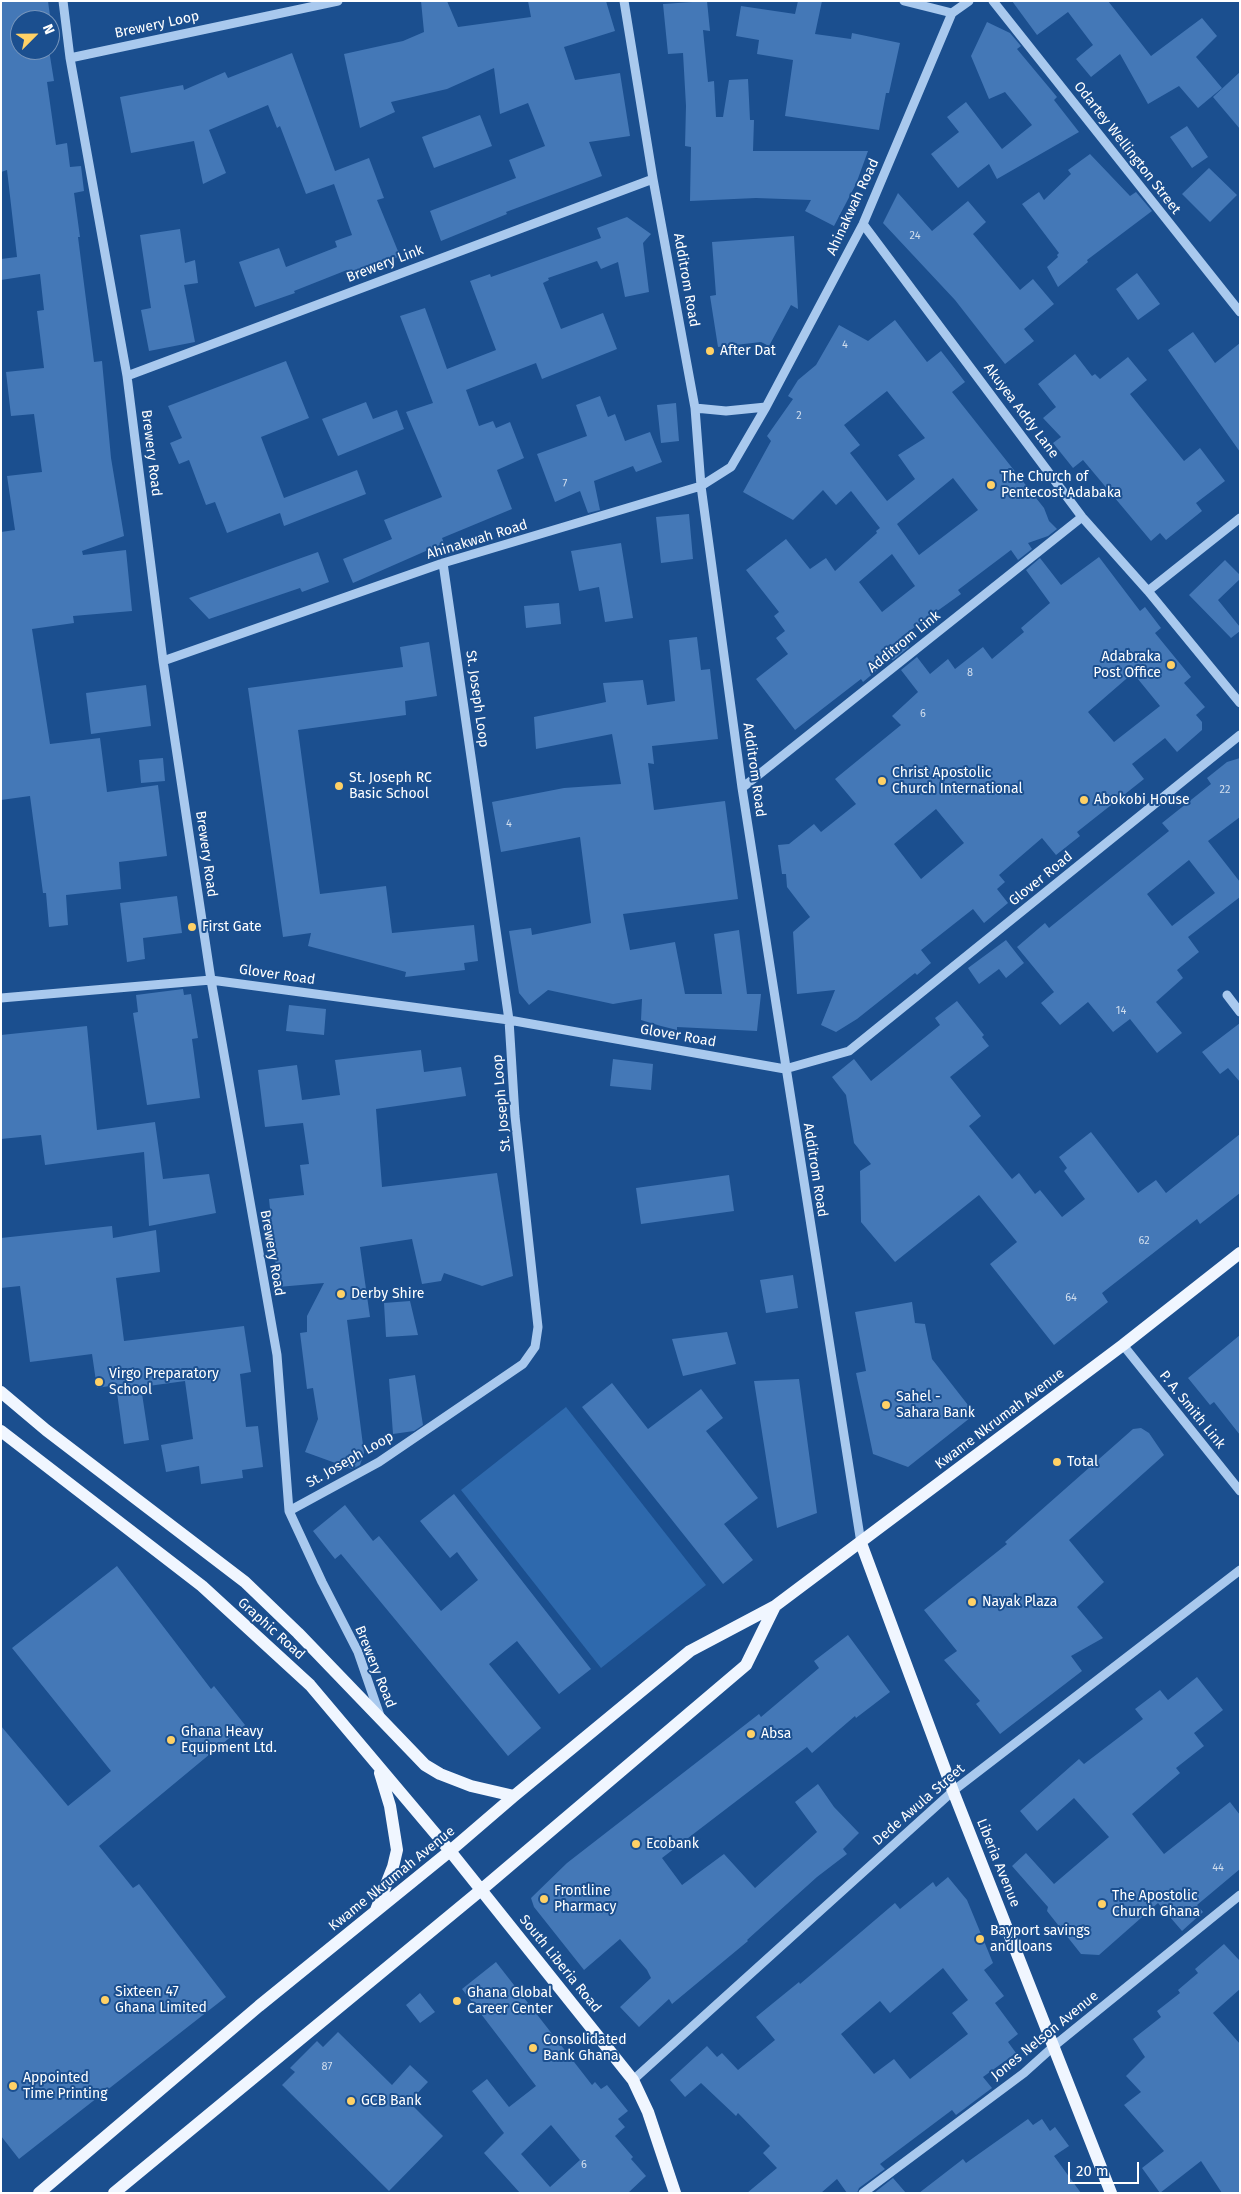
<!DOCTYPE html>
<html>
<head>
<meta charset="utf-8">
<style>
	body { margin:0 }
	#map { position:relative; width:1241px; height:2194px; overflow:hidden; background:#1b4f8f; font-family:"Fira Sans",sans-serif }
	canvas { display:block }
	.frame { position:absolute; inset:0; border:2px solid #fff; pointer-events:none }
	.north { position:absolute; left:10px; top:10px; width:50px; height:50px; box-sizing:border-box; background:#1b4f8f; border:1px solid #7695bc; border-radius:50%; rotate:67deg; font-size:14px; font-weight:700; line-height:20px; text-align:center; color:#fff }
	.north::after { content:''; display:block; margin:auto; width:18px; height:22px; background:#ffd166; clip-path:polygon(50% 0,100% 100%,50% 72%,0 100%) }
	.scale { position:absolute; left:1068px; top:2162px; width:71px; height:22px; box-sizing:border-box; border:2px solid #fff; border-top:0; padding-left:6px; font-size:15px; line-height:18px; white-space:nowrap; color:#fff; -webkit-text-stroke:4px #1b4f8f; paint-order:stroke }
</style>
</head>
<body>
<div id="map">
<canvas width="1241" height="2194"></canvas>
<div class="frame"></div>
<div class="north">N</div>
<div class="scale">20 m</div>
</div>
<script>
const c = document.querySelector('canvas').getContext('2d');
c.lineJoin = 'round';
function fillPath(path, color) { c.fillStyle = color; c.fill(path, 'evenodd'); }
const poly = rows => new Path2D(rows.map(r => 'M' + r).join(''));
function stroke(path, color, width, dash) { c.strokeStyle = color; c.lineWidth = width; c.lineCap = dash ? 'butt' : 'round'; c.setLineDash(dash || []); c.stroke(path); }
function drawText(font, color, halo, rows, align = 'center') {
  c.font = font + ' "Fira Sans",sans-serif'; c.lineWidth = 4; c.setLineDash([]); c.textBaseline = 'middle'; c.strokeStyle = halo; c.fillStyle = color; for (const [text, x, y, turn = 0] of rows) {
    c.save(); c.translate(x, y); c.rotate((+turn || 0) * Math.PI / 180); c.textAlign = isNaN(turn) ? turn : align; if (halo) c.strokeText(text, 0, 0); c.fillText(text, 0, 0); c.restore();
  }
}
fillPath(poly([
	[566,1407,706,1585,601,1668,461,1490]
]), '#2e69ad');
fillPath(poly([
	[1,1,48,1,52,31,50,20,20,20,20,50,49,50,54,81,47,82,56,145,67,143,70,167,81,166,84,191,74,193,80,237,78,237,94,362,102,361,111,458,124,536,82,551,83,555,126,550,132,611,73,616,74,623,32,629,50,744,100,738,107,792,158,785,167,856,119,862,121,889,66,895,68,925,49,927,46,893,43,893,30,796,1,800,1,532,15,530,7,476,42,472,34,414,11,416,6,372,44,368,37,311,44,310,40,274,1,280,1,259,17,257,7,170,1,172],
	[421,1,447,1,458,27,531,17,528,1,606,1,615,31,564,47,575,80,620,73,630,136,589,142,602,176,506,212,507,214,441,241,430,211,516,178,509,160,545,146,528,103,500,114,494,68,447,89,391,102,395,112,360,128,344,54,403,41,424,32],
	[707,1,710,31,703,30,708,82,714,81,716,117,723,117,729,80,748,79,750,120,754,120,753,151,868,151,856,184,834,226,805,211,811,200,756,198,690,201,691,147,685,146,686,106,683,53,668,54,663,4],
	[798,1,822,1,815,34,851,39,852,33,900,43,889,93,886,93,879,130,785,116,793,60,757,54,759,40,736,36,741,6,795,14],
	[1012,1,1108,1,1151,56,1202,18,1217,36,1196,57,1222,88,1198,108,1179,86,1148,104,1120,54,1091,77,1076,59,1093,45,1068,12,1037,35],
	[987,22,1010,33,1021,46,1017,49,1057,97,1054,100,1079,132,997,179,989,164,958,188,931,154,959,132,947,117,966,102,1002,149,1032,125,1005,92,989,99,971,56],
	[292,53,335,171,369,158,384,198,377,200,400,256,349,277,347,270,294,291,295,293,255,307,239,262,279,248,286,267,337,247,335,241,352,235,334,184,306,194,280,126,277,128,268,105,209,130,226,173,203,184,194,141,131,153,120,97,183,85,184,90,225,72,228,78],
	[1240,72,1240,129,1213,97],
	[480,115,492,146,434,168,422,137],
	[1187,126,1208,157,1192,168,1170,137],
	[1090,154,1130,196,1136,192,1152,211,1087,260,1088,262,1058,287,1047,267,1058,257,1057,255,1059,253,1022,204,1039,192,1044,200,1071,174,1068,170],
	[1209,168,1237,195,1210,222,1182,194],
	[898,193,932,231,968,201,986,222,973,234,1020,290,1033,279,1054,304,1024,329,1034,341,1005,364,955,300,883,223],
	[627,217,651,234,643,243,649,292,625,297,618,262,601,269,597,261,548,278,549,280,543,283,561,329,603,313,617,349,542,379,536,363,466,390,479,426,493,421,496,428,510,422,524,458,497,470,512,509,442,538,444,543,353,583,343,559,392,539,384,520,442,497,406,412,433,403,400,316,425,308,447,369,496,350,470,281,490,274,491,277,601,238,597,228],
	[180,229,185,263,195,260,198,283,184,285,195,342,149,351,141,310,151,308,140,235],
	[794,236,798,309,791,305,769,346,761,342,718,347,710,296,716,295,712,242],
	[1137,273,1160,304,1138,320,1116,289],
	[895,320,927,362,941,351,952,365,965,382,952,392,1044,508,1049,521,1057,529,1048,536,1028,543,1032,549,1018,560,1011,550,958,590,961,594,901,637,909,647,893,660,890,659,863,682,861,679,795,730,756,679,788,654,776,638,785,631,774,616,779,612,746,570,786,539,810,569,826,558,835,571,877,533,876,531,880,528,851,491,836,505,823,490,793,520,743,492,771,441,767,436,793,399,788,396,798,380,816,365,839,325,868,341],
	[887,391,925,438,898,455,915,479,887,501,850,453,860,445,844,425],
	[953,478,978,510,919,555,897,524],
	[892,554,915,586,882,612,859,582],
	[1193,332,1215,363,1240,343,1240,452,1168,350],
	[1075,354,1092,376,1095,374,1100,379,1128,357,1147,380,1130,394,1184,461,1200,448,1225,481,1196,503,1202,511,1166,540,1160,533,1151,541,1083,460,1073,468,1053,443,1061,437,1043,418,1056,407,1038,384],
	[286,361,309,418,261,437,284,498,357,470,366,494,284,526,280,513,227,533,215,502,206,505,189,460,179,464,170,443,182,438,168,406],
	[600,396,608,417,615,414,625,441,650,432,662,462,636,472,633,466,594,481,600,510,588,513,580,491,555,502,537,454,587,436,576,405],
	[366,402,373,419,397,410,404,429,338,456,322,419],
	[676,403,679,441,661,443,657,405],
	[689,514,693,559,661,563,656,517],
	[621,543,633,618,605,622,599,587,579,591,571,551],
	[318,552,329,582,302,592,300,588,209,619,189,598],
	[1099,557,1140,611,1145,607,1161,628,1155,633,1191,677,1184,683,1205,707,1196,715,1202,722,1202,730,1177,752,1165,738,1132,764,1144,779,1077,832,1080,836,1056,855,1042,838,999,875,1005,882,997,889,1008,903,984,923,973,909,921,950,931,963,917,975,915,973,857,1019,836,1032,821,1025,835,990,797,994,793,932,810,917,787,887,786,874,782,874,778,845,789,844,814,824,821,832,856,804,835,779,901,725,892,716,918,692,901,670,917,657,930,674,948,659,955,669,983,647,992,659,1024,632,1021,628,1050,603,1026,570,1040,558,1061,585],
	[1133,673,1160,706,1114,742,1088,712],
	[936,809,964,843,921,879,894,844],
	[1225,560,1240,575,1240,579,1218,600,1240,627,1240,631,1231,638,1189,595],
	[559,603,561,624,526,628,524,606],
	[697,637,701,670,710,669,718,739,652,746,654,764,648,763,654,810,725,801,738,899,623,914,630,950,675,942,685,994,722,994,714,934,739,930,747,994,761,994,757,1031,677,1027,677,1030,661,1026,641,1020,642,999,613,1004,548,990,529,1005,519,993,509,931,531,928,532,935,591,923,580,837,501,852,492,802,564,788,621,784,612,734,536,749,534,717,606,702,603,683,643,680,647,705,675,701,669,640],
	[429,642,437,696,405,701,406,715,298,730,320,894,386,886,392,933,474,925,478,961,464,963,465,970,405,977,406,972,308,946,311,933,283,937,248,688,403,667,400,647],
	[146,685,151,726,91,734,86,693],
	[163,758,165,781,141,783,139,760],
	[1240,758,1240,817,1208,841,1240,882,1240,897,1188,937,1199,952,1177,970,1183,978,1156,1002,1182,1033,1157,1053,1130,1019,1113,1032,1088,1002,1060,1025,1041,1003,1054,992,1017,947,1045,923,1049,928,1169,831,1162,823,1211,784,1207,778,1227,762],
	[1189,860,1215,893,1172,926,1147,894],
	[177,896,182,933,143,938,145,959,127,962,120,903],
	[1006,940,1024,963,1006,978,999,969,979,984,968,968],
	[183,989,184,995,191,994,198,1038,192,1039,200,1098,147,1105,133,1013,138,1012,136,995],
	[957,1001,984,1035,982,1037,989,1046,950,1077,981,1116,969,1126,1012,1179,1019,1173,1035,1194,1040,1190,1062,1217,1085,1199,1064,1171,1067,1168,1059,1157,1091,1132,1138,1193,1156,1180,1166,1193,1240,1134,1240,1193,1200,1224,1197,1219,1102,1293,1108,1302,1054,1345,990,1264,1017,1242,979,1195,895,1262,861,1222,860,1171,871,1164,854,1143,846,1095,832,1077,854,1059,871,1081,940,1025,935,1018],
	[289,1005,326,1009,324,1035,286,1031],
	[1240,1023,1240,1082,1228,1068,1220,1074,1202,1052],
	[87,1026,97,1130,155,1122,163,1179,209,1174,216,1213,149,1226,144,1152,45,1165,41,1135,1,1139,1,1035],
	[421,1050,424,1072,461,1067,466,1096,376,1109,382,1187,497,1173,513,1276,482,1286,444,1273,441,1281,422,1284,412,1239,360,1247,370,1317,347,1320,364,1453,360,1465,352,1469,305,1452,318,1419,313,1388,307,1389,300,1333,307,1332,307,1316,324,1283,278,1287,269,1199,304,1195,300,1165,309,1164,303,1123,265,1127,258,1070,297,1065,302,1100,340,1095,335,1060],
	[613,1059,653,1064,651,1090,610,1086],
	[729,1175,734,1211,641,1224,636,1188],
	[112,1226,113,1238,156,1230,160,1272,116,1278,124,1341,244,1326,251,1372,240,1374,246,1427,258,1426,263,1467,242,1470,243,1478,201,1484,199,1466,166,1472,161,1445,193,1439,185,1381,141,1387,149,1440,124,1444,116,1385,97,1388,92,1354,30,1362,20,1286,1,1288,1,1238],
	[793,1275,798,1308,766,1313,760,1280],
	[410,1301,418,1335,386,1337,384,1303],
	[912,1302,915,1323,925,1324,932,1359,975,1414,908,1467,873,1454,856,1373,866,1371,855,1312],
	[727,1332,736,1364,683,1376,672,1339],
	[1240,1335,1240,1435,1214,1402,1210,1405,1188,1378],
	[415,1375,423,1425,414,1431,393,1434,389,1379],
	[799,1379,817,1513,777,1528,754,1381],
	[612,1383,648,1429,701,1389,723,1418,706,1431,758,1498,724,1524,753,1560,723,1584,582,1407],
	[1141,1428,1149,1433,1164,1455,1069,1540,1104,1582,1077,1607,1103,1638,1071,1656,1082,1671,1000,1734,976,1704,980,1701,944,1660,957,1651,924,1610,1007,1544,1005,1542,1133,1429],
	[454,1494,591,1669,559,1694,517,1641,489,1664,541,1728,508,1756,341,1554,335,1559,313,1531,345,1505,373,1541,379,1536,441,1611,478,1580,457,1552,450,1558,420,1521],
	[117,1566,211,1689,214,1686,245,1725,99,1846,133,1888,139,1884,226,1997,19,2159,1,2136,1,1726,68,1806,111,1771,12,1648],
	[848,1635,890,1692,856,1718,855,1716,812,1753,807,1747,662,1858,682,1885,724,1854,755,1888,817,1832,795,1802,818,1784,834,1807,859,1833,843,1849,847,1854,817,1877,747,1940,748,1941,672,2004,669,1999,639,2027,620,2007,651,1978,647,1970,620,1939,584,1970,534,1907,531,1898,567,1863,759,1714,761,1717,819,1668,814,1661],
	[1197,1677,1223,1710,1194,1733,1204,1746,1176,1768,1180,1773,1132,1814,1164,1854,1230,1802,1240,1815,1240,1869,1197,1905,1203,1912,1182,1931,1158,1903,1099,1955,1081,1954,1047,1911,1048,1907,1012,1866,1026,1853,1054,1884,1109,1837,1074,1798,1037,1831,1020,1811,1079,1759,1084,1764,1143,1719,1135,1709,1160,1690,1168,1700],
	[948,1877,967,1900,993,1963,984,1970,1004,1996,995,2003,1018,2034,1008,2042,1016,2053,983,2077,992,2088,956,2115,952,2110,880,2164,885,2169,859,2188,857,2193,847,2193,837,2179,821,2193,747,2193,777,2168,763,2153,770,2146,738,2113,736,2116,701,2083,685,2097,670,2080,707,2046,717,2057,722,2053,738,2070,775,2040,756,2017,799,1982,800,1984,895,1903,900,1909,933,1882,936,1887],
	[943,1968,968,2000,952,2013,968,2034,910,2079,894,2059,874,2074,841,2034,880,2001,890,2013],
	[1224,1944,1240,1961,1240,1989,1213,2013,1240,2044,1240,2193,1222,2193,1201,2161,1160,2193,1142,2168,1164,2151,1124,2105,1141,2092,1126,2076,1145,2057,1133,2039,1161,2017,1157,2011,1180,1993,1178,1990,1198,1973,1195,1969],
	[496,1962,592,2085,595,2082,601,2089,607,2085,628,2111,618,2119,625,2127,615,2136,633,2157,631,2159,646,2176,628,2193,520,2193,484,2153,504,2133,472,2091,487,2079,509,2107,536,2086,462,1989],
	[551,2125,580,2160,550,2187,521,2154],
	[420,1993,435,2012,420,2023,406,2005],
	[338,2032,392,2085,410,2065,428,2082,409,2102,443,2136,389,2191,282,2085,295,2072,290,2068,317,2041,323,2047],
	[1028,2119,1033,2125,1042,2119,1050,2131,1055,2127,1069,2146,1054,2156,1081,2193,919,2193,963,2159,966,2163],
	[893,2178,906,2193,874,2193]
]), '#4478b7');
stroke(poly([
	[63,1,70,58,127,376,163,661,211,980,277,1355,289,1511,322,1582,358,1652,380,1716],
	[624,1,653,179,695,408,701,486,742,788,861,1543],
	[904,1,952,13,969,1],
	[993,1,1240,312],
	[70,58,338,1],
	[863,224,1082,517,1148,591,1240,703],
	[127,376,653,179],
	[695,408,726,411,766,407],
	[1148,591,1240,518],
	[163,661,443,563,701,486,731,467,766,407,863,224,952,13],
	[742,788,1082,517],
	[1227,995,1240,1012],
	[1,998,211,980,509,1020,785,1069,849,1051,1240,735],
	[1123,1345,1240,1491],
	[289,1511,379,1462,523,1364,535,1347,538,1327,515,1116,509,1020,443,563],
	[633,2080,953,1791,1240,1570],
	[863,2193,1024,2073,1054,2046,1240,1895]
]), '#a9c9ee', 9);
stroke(poly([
	[1,1392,46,1430,245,1582,298,1633,425,1765,440,1774,471,1786,514,1796],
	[1,1431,202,1586,310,1685,450,1851,633,2080,648,2112,675,2193],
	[861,1543,953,1791,1111,2193],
	[376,1910,393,1867,397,1850,390,1806,380,1773],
	[39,2193,259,2006,450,1851,514,1796,690,1651,775,1606,1123,1345,1240,1253],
	[114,2193,481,1890,746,1665,775,1606]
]), '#f0f6ff', 12);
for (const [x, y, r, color] of [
	[710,351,5,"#ffd166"],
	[991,485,5,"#ffd166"],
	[1171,665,5,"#ffd166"],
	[882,781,5,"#ffd166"],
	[339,786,5,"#ffd166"],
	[1084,800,5,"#ffd166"],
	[192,927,5,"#ffd166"],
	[341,1294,5,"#ffd166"],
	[99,1382,5,"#ffd166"],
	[886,1405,5,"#ffd166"],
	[1057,1462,5,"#ffd166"],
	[972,1602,5,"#ffd166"],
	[751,1734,5,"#ffd166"],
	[171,1740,5,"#ffd166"],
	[636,1844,5,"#ffd166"],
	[544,1899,5,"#ffd166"],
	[1102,1904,5,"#ffd166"],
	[980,1939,5,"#ffd166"],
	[105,2000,5,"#ffd166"],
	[457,2001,5,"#ffd166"],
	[533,2048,5,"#ffd166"],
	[13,2086,5,"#ffd166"],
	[351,2101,5,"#ffd166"]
]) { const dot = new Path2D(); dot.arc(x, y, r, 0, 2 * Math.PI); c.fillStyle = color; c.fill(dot); stroke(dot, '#1b4f8f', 2); }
drawText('11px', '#d0dded', null, [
	["24",915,236],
	["4",845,345],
	["2",799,416],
	["7",565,484],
	["8",970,673],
	["6",923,714],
	["22",1225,790],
	["4",509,824],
	["14",1121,1011],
	["62",1144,1241],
	["64",1071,1298],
	["44",1218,1868],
	["87",327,2067],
	["6",584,2165]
]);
drawText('14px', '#fff', '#1b4f8f', [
	["Brewery Loop",157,25,-12],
	["Odartey Wellington Street",1127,148,52],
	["Ahinakwah Road",853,207,-65],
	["Brewery Link",385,264,-21],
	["Additrom Road",686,280,80],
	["Akuyea Addy Lane",1021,411,53],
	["Brewery Road",151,453,83],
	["Ahinakwah Road",477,540,-17],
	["Additrom Link",904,642,-39],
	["St. Joseph Loop",477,699,82],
	["Additrom Road",754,770,82],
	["Brewery Road",206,854,82],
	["Glover Road",1041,879,-39],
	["Glover Road",277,975,8],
	["Glover Road",678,1036,10],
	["St. Joseph Loop",502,1103,-95],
	["Additrom Road",815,1170,81],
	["Brewery Road",272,1253,80],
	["P. A. Smith Link",1192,1410,51],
	["Kwame Nkrumah Avenue",1000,1419,-37],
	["St. Joseph Loop",350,1460,-30],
	["Graphic Road",271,1629,42],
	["Brewery Road",375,1667,68],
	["Dede Awula Street",919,1805,-41],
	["Liberia Avenue",998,1863,68],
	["Kwame Nkrumah Avenue",392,1879,-39],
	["South Liberia Road",560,1964,51],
	["Jones Nelson Avenue",1045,2036,-39]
]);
drawText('14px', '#fff', '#1b4f8f', [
	["After Dat",720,351],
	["The Church of",1001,477],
	["Pentecost Adabaka",1001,493],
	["Adabraka",1161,657,"right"],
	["Post Office",1161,673,"right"],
	["Christ Apostolic",892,773],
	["Church International",892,789],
	["St. Joseph RC",349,778],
	["Basic School",349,794],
	["Abokobi House",1094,800],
	["First Gate",202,927],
	["Derby Shire",351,1294],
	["Virgo Preparatory",109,1374],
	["School",109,1390],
	["Sahel -",896,1397],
	["Sahara Bank",896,1413],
	["Total",1067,1462],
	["Nayak Plaza",982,1602],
	["Ghana Heavy",181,1732],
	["Equipment Ltd.",181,1748],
	["Absa",761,1734],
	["Ecobank",646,1844],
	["Frontline",554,1891],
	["Pharmacy",554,1907],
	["The Apostolic",1112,1896],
	["Church Ghana",1112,1912],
	["Bayport savings",990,1931],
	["and loans",990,1947],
	["Sixteen 47",115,1992],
	["Ghana Limited",115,2008],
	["Ghana Global",467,1993],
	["Career Center",467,2009],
	["Consolidated",543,2040],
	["Bank Ghana",543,2056],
	["Appointed",23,2078],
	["Time Printing",23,2094],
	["GCB Bank",361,2101]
], 'left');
</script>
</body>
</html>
